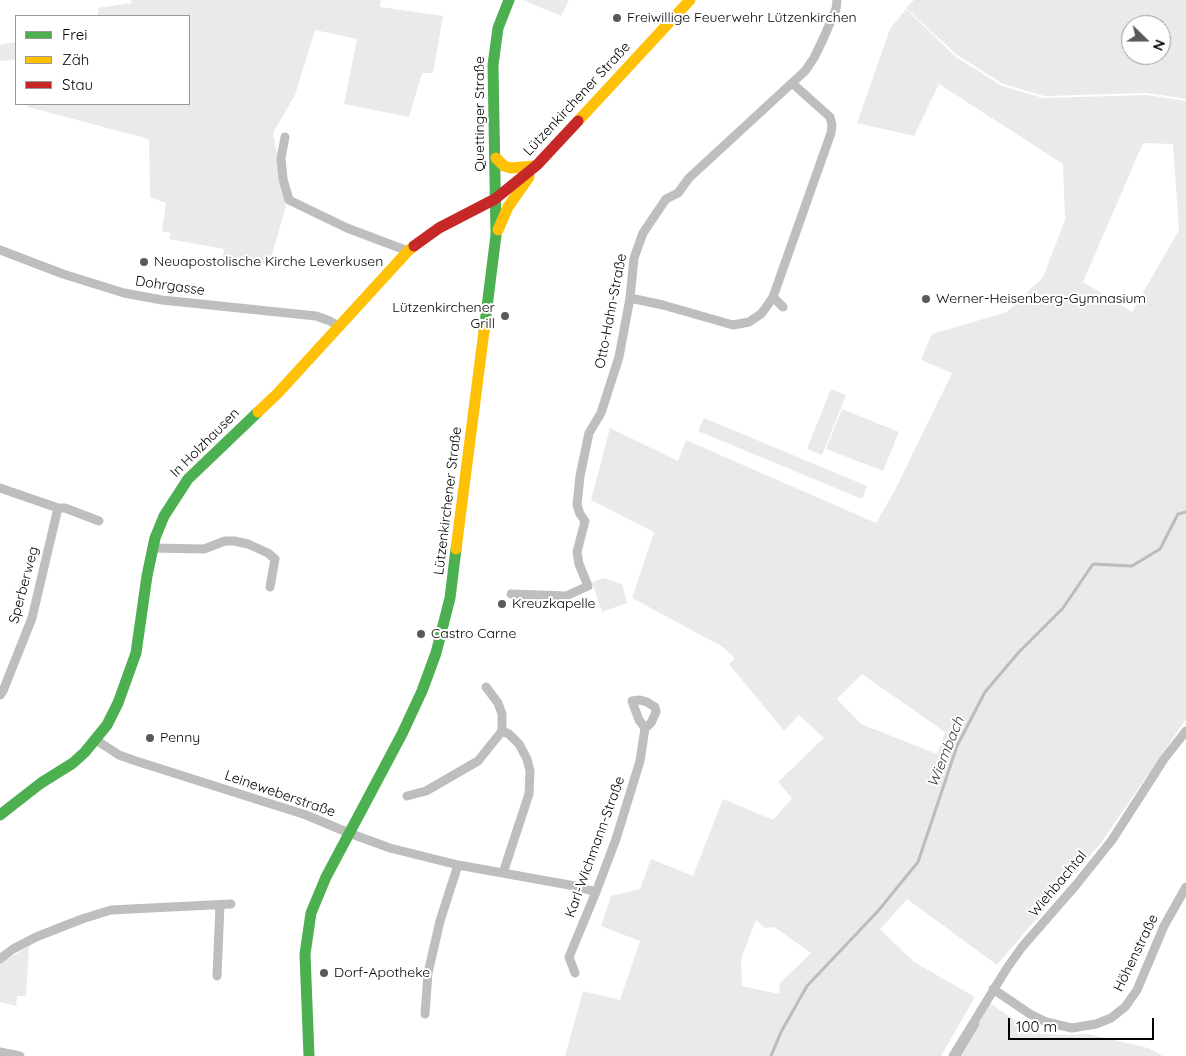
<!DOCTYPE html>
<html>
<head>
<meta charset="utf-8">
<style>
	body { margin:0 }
	#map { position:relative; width:1186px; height:1056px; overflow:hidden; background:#fff; font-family:Quicksand,sans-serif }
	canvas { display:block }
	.legend { position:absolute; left:15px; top:15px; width:175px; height:90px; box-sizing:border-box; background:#fff; border:1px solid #999; margin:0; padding:6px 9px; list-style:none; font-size:15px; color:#000 }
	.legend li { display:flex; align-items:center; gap:10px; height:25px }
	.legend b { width:25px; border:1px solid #999 }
	.north { position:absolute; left:1121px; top:15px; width:50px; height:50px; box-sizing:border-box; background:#fff; border:1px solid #999; border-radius:50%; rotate:112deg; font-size:14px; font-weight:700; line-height:20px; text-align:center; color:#000 }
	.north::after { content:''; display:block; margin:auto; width:18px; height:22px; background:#595959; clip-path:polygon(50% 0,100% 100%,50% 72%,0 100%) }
	.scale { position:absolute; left:1008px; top:1018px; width:146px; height:22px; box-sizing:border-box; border:2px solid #000; border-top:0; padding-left:6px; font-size:15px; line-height:18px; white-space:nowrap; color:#000; -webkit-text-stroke:4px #fff; paint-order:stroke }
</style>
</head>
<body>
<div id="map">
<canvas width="1186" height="1056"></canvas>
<ul class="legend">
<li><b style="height:6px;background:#4caf50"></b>Frei</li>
<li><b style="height:6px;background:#ffc107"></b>Zäh</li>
<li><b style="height:6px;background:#c62828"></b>Stau</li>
</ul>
<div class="north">N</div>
<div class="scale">100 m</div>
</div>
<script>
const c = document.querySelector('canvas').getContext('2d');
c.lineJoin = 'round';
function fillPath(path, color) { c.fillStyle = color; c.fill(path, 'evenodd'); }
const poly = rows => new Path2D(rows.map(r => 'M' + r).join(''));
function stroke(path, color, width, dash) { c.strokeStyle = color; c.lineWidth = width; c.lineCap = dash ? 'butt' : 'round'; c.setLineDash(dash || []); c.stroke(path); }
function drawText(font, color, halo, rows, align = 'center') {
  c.font = font + ' Quicksand,sans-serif'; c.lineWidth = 4; c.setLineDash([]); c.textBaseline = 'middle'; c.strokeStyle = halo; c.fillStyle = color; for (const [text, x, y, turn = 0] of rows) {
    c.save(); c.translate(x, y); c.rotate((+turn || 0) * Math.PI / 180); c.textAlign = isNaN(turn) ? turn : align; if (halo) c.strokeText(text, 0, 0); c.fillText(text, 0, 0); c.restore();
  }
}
fillPath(poly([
	[131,0,381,0,380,7,443,16,433,73,422,73,409,117,344,104,357,39,315,30,295,95,273,133,286,206,269,265,223,256,224,249,169,239,171,233,162,231,166,203,150,197,149,139,28,107,28,104,189,104,189,16,98,16,98,8,132,3],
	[523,0,569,0,561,16],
	[914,0,1186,0,1186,99,1148,93,1044,96,1003,84,957,55,906,8],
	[1131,25,1161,25,1161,55,1131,55],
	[906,9,956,57,1002,86,1043,98,1147,95,1186,101,1186,719,1101,843,997,965,907,899,880,929,914,962,975,997,941,1056,565,1056,583,991,620,1000,640,941,601,926,611,896,640,889,651,859,693,876,723,799,773,820,792,798,778,782,824,738,799,715,784,731,729,664,735,658,723,647,632,598,654,532,591,500,610,428,678,461,686,440,876,523,896,488,952,373,921,360,932,334,1007,312,1043,277,1065,220,1063,164,939,84,914,136,857,123,890,29],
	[1143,143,1173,144,1179,230,1132,312,1083,282],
	[862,674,945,732,937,754,861,724,837,699],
	[756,920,765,928,774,927,811,953,780,983,779,994,742,986,741,959],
	[16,42,16,60,0,61,0,45],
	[831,389,846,395,822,455,807,449],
	[842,409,899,432,883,471,826,449],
	[704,418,867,486,862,499,698,431],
	[604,578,622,584,627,603,602,612,592,582],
	[29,946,26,996,17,996,16,1006,0,1002,0,964],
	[991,1004,1024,1026,1042,1034,1066,1035,1088,1034,1148,1048,1163,1056,958,1056,987,1006]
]), '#eaeaea');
stroke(poly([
	[771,1056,781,1032,807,986,878,911,918,862,957,746,985,692,1019,652,1063,608,1093,564,1132,566,1160,549,1178,514,1186,512],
	[959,1056,978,1024]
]), '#bcbcbc', 3);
stroke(poly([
	[285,137,281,158,283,179,289,200,347,228,408,251],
	[0,250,63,274,124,293,162,300,316,316,330,321,340,327],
	[773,297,783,307],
	[630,298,663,305,733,325,749,322,761,314,767,306,773,297,831,133,832,125,830,117,792,83],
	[0,488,58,508,65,508,99,521],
	[152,548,204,549,225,541,234,541,248,544,268,553,275,559,270,587],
	[511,594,566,596,588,586,579,564,577,552,585,521,580,514,577,505,580,476,589,433,601,413,619,357,630,298,634,258,643,233,666,199,678,193,689,178,805,71,814,58,824,37,836,9,837,0],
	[486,687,498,703,502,714,502,731,509,734,519,744,527,759,530,771,529,794,503,873],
	[0,695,3,691,32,618,58,508],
	[96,740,119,755,136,761,306,815,349,833,390,848,458,865,575,886,596,892],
	[407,796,426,791,478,761,502,731],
	[0,959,13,949,36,937,82,919,111,910,231,904],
	[575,973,569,957,596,892,616,839,640,761,645,728,651,723,656,712,655,707,647,702,640,700,632,701,639,720,645,728],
	[217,976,220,905],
	[993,989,1030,1014,1046,1022,1072,1028,1096,1024,1111,1018,1125,1007,1137,990,1164,926,1186,887],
	[425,1014,428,973,440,921,458,865],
	[0,1052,20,1056],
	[953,1056,1007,968,1022,947,1076,885,1112,840,1164,759,1186,731]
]), '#bebebe', 9);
stroke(poly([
	[484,331,496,235,493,65,498,28,509,0],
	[0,815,41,783,73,763,85,752,107,725,118,703,136,653,147,576,155,538,164,516,188,479,258,412],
	[309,1056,305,954,311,913,326,877,402,734,422,691,436,653,450,598,456,549]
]), '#4caf50', 11);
stroke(poly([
	[578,121,690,0],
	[496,158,504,166,511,168,534,166],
	[498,230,508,207,529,177],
	[258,412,278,393,408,251,414,246],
	[456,549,484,331]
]), '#ffc107', 11);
stroke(poly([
	[414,246,439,228,495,199,537,165,578,121]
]), '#c62828', 11);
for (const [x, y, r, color] of [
	[617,18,5,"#595959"],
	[144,262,5,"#595959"],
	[926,299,5,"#595959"],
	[505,316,5,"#595959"],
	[502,604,5,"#595959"],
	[421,634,5,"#595959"],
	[150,738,5,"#595959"],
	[324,973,5,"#595959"]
]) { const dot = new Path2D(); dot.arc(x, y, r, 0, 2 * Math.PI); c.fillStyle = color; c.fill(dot); stroke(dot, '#fff', 2); }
drawText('14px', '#000', '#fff', [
	["Freiwillige Feuerwehr Lützenkirchen",627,18],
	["Neuapostolische Kirche Leverkusen",154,262],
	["Werner-Heisenberg-Gymnasium",936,299],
	["Lützenkirchener",495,308,"right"],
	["Grill",495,324,"right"],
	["Kreuzkapelle",512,604],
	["Castro Carne",431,634],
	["Penny",160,738],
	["Dorf-Apotheke",334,973]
], 'left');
drawText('14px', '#000', '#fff', [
	["Lützenkirchener Straße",577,99,-47],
	["Quettinger Straße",480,114,-90],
	["Dohrgasse",170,286,8],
	["Otto-Hahn-Straße",611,311,-79],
	["In Holzhausen",205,443,-45],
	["Lützenkirchener Straße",448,501,-83],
	["Sperberweg",24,585,-75],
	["Leineweberstraße",280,794,19],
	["Karl-Wichmann-Straße",595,847,-70],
	["Wiehbachtal",1058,884,-50],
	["Höhenstraße",1136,953,-64]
]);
drawText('italic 15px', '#414141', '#fff', [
	["Wiembach",946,752,-68]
]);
</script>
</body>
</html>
